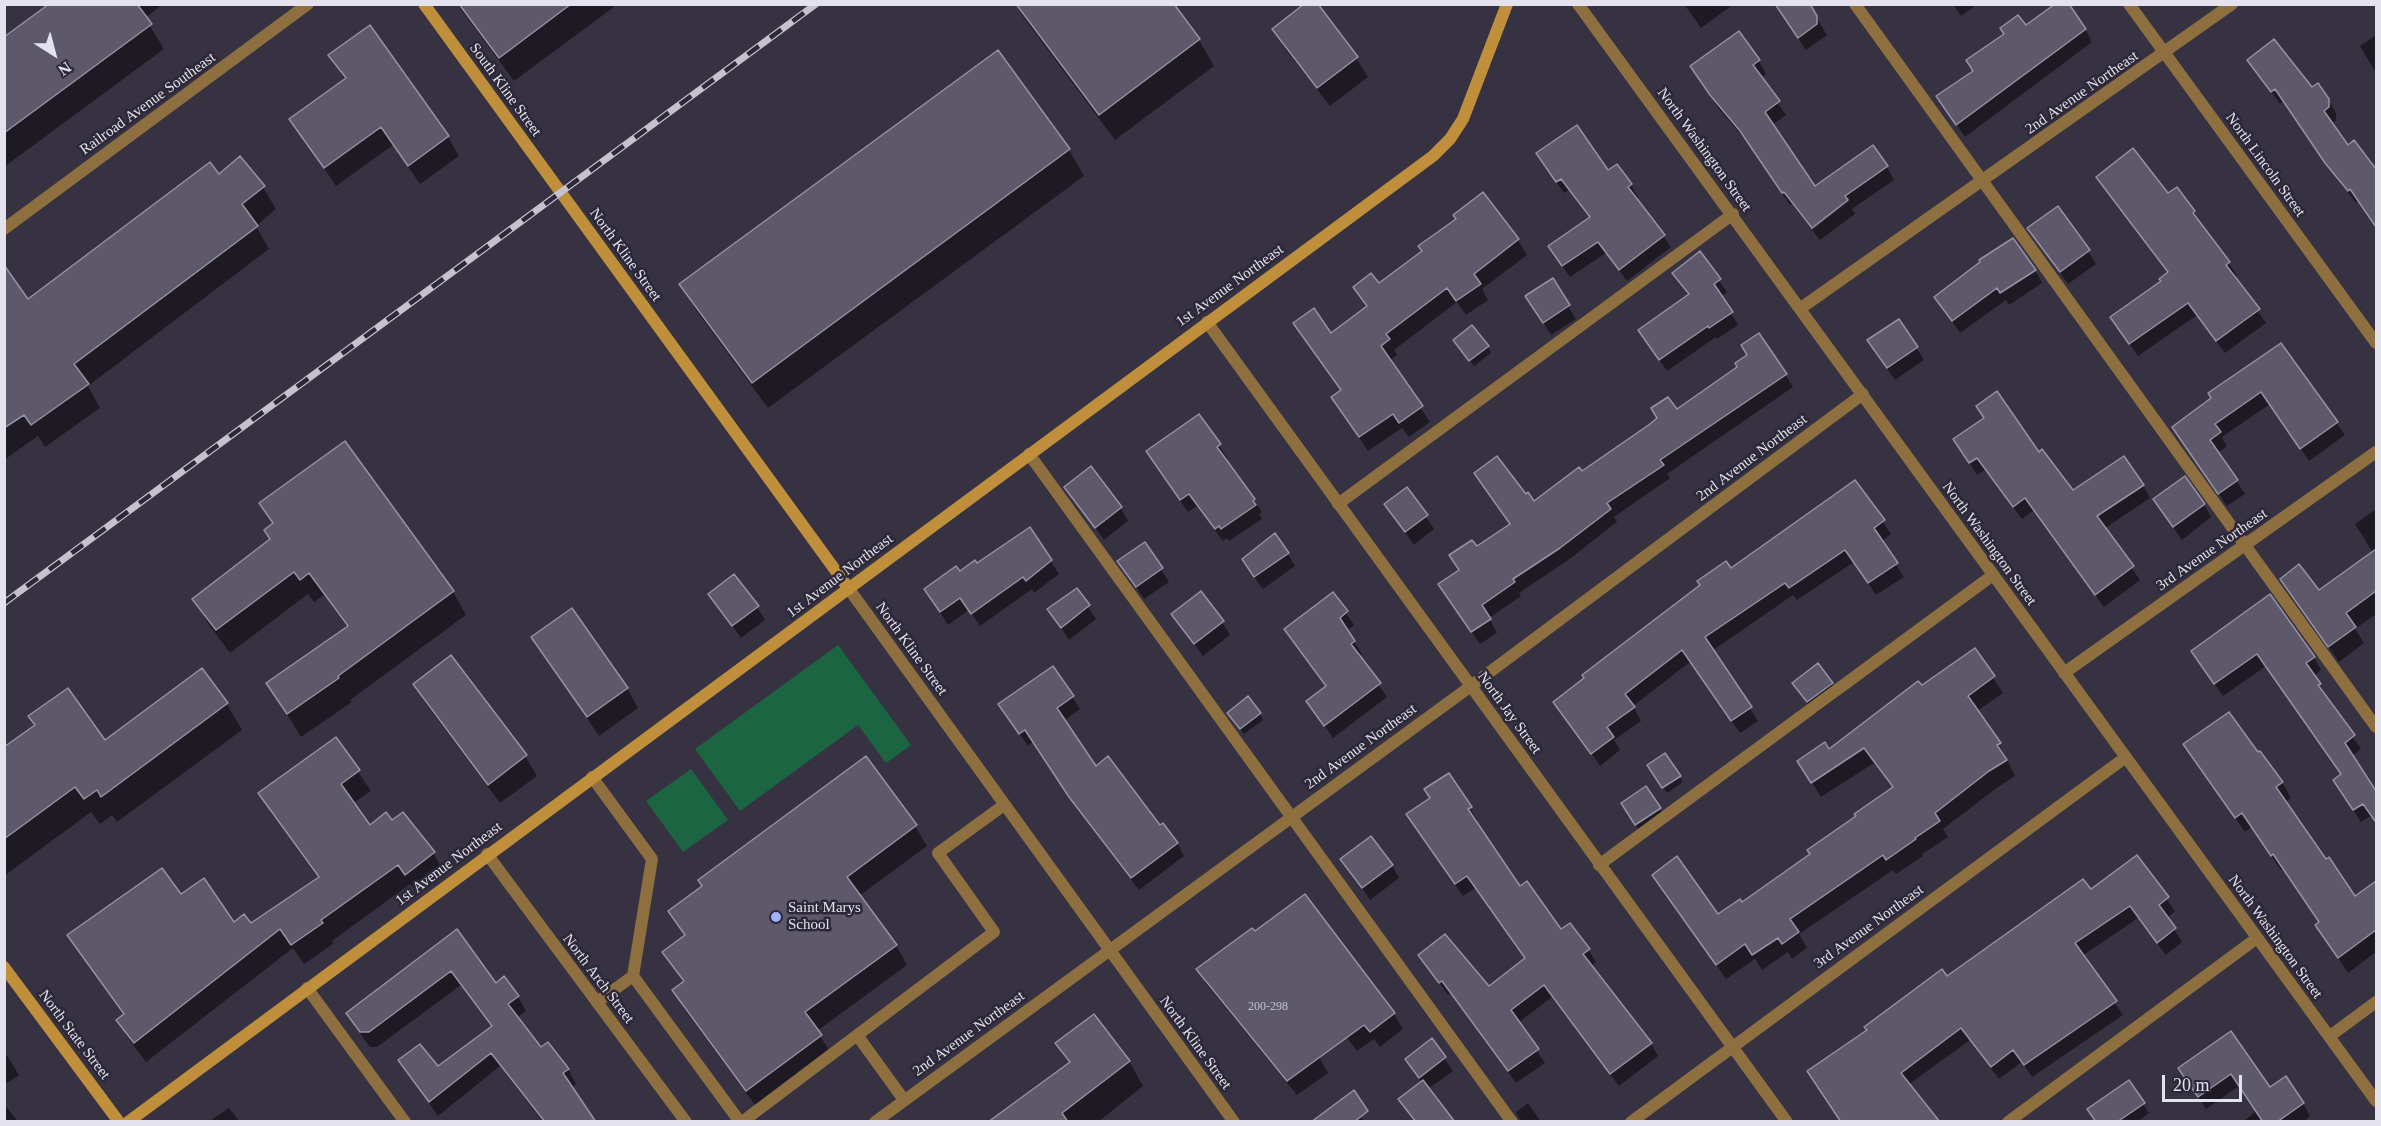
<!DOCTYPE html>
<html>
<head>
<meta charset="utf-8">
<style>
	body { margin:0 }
	#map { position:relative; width:2381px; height:1126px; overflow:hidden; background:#373242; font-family:Georgia,serif }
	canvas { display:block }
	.frame { position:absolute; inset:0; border:6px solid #e4e2ec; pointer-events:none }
	.north { position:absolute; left:24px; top:24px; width:60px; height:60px; -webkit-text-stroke:4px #2c2838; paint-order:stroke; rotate:144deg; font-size:16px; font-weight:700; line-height:24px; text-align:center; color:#e4e2ec }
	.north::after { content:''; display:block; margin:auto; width:21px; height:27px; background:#e4e2ec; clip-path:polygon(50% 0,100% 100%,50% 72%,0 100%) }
	.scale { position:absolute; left:2162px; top:1075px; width:80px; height:27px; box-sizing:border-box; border:3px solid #e4e2ec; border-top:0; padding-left:8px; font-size:18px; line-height:21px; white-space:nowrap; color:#e4e2ec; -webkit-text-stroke:4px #2c2838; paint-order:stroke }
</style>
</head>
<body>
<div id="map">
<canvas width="2381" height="1126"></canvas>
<div class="frame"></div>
<div class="north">N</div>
<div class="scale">20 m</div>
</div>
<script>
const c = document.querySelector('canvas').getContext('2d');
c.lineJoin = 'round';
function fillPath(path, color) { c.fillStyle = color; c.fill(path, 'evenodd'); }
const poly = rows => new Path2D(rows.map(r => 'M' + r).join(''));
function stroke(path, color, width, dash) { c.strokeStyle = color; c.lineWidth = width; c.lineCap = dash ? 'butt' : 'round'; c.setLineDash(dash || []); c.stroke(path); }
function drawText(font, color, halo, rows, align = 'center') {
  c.font = font + ' Georgia,serif'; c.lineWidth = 5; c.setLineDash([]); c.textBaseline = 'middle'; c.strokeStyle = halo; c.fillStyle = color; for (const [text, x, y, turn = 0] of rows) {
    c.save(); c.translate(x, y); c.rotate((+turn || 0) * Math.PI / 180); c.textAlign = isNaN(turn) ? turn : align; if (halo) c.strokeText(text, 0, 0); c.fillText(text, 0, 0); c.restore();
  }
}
fillPath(poly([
	[838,645,911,745,886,763,858,725,740,811,695,749],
	[691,769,728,820,683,852,646,801]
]), '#1b6542');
fillPath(poly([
	[52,4,163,4,145,18,164,49,4,167,4,39],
	[457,4,618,4,514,81],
	[1016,4,1172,4,1199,40,1214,66,1115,140,1024,18],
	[1684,4,1729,4,1730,7,1701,28],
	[1808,4,1827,35,1806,50,1788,23],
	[1953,4,1978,4,1961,16],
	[2025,27,2085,29,2092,42,1965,137,1946,109,1974,72],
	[1274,29,1356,58,1368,77,1330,106,1285,49],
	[2376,35,2376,73,2360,46],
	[997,52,1069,150,1084,176,768,408,696,310,681,284],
	[330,56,448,137,459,156,420,184,393,145,336,186,291,119,345,80],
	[2249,60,2311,89,2328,100,2336,113,2336,121,2331,124,2348,147,2354,142,2376,171,2376,227,2358,201,2356,203,2335,176,2283,101,2280,104],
	[1759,61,1766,74,1760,78,1786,115,1772,125,1815,188,1887,167,1894,180,1852,209,1855,214,1820,240,1812,230,1849,201,1849,197,1810,227,1792,204,1790,205,1749,144,1719,109,1699,79],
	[1545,166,1608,173,1631,185,1638,197,1635,198,1671,247,1627,281,1606,253,1570,277,1557,259,1591,219,1569,190,1564,193],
	[2098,177,2168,195,2194,212,2200,225,2229,263,2237,276,2234,278,2266,323,2225,353,2197,315,2138,356,2120,330,2168,273],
	[263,187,276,209,256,226,269,249,88,386,100,408,45,447,38,436,4,460,4,284,28,301],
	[1483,194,1518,240,1527,255,1482,289,1488,300,1466,315,1457,302,1394,350,1397,355,1389,361,1430,422,1409,437,1402,428,1368,451,1333,398,1342,392,1295,323,1331,335,1367,308,1355,287,1379,286,1423,252],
	[2029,229,2088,251,2096,264,2068,284],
	[1699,254,1727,292,1721,297,1738,325,1717,339,1716,337,1667,371,1647,342,1690,296,1674,273],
	[2035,270,2042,283,2009,305,2006,300,1960,333,1936,297],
	[1552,280,1576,319,1551,335,1535,309],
	[2281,345,2345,435,2309,461,2270,404,2222,437,2227,446,2218,453,2245,494,2227,506,2174,428],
	[1458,346,1488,347,1491,353,1474,366],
	[1916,347,1924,360,1895,380,1877,354],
	[1785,374,1793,387,1667,474,1670,478,1614,517,1617,522,1567,561,1519,593,1521,596,1489,618,1497,633,1480,644,1448,597,1460,571,1476,548,1511,525,1484,487,1525,496,1534,503,1676,412],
	[1955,440,2038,454,2073,492,2143,485,2150,498,2104,529,2140,580,2104,607,2034,510,2022,519,1985,470,1977,475],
	[345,443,453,592,466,615,350,700,352,702,301,737,268,684,348,628,324,595,314,602,308,594,230,653,207,622,194,599,271,540,273,525,261,504],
	[1219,445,1227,458,1224,460,1262,512,1259,514,1262,519,1229,541,1227,538,1223,541,1197,506,1188,512,1148,452],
	[1855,482,1891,534,1881,542,1904,577,1876,595,1854,562,1797,600,1793,595,1712,651,1758,721,1740,733,1690,662,1633,706,1641,721,1614,740,1620,750,1600,766,1555,702,1731,570],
	[1066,487,1121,508,1128,521,1104,540],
	[1407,489,1434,529,1414,545,1386,505],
	[2204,504,2211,517,2182,540,2163,513],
	[2376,509,2376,614,2355,629,2364,643,2339,662,2282,580,2319,592,2373,553,2355,524],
	[1029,529,1059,574,1034,593,1032,589,980,626,969,610,948,625,926,590,977,565],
	[1145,544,1169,582,1144,599,1119,561],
	[1288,554,1295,566,1263,589,1251,573],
	[1077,590,1096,619,1069,640,1049,609],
	[710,594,757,607,765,620,741,638],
	[1333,594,1354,625,1347,631,1362,654,1359,657,1387,697,1333,738,1308,701,1326,687,1286,629],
	[2270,596,2314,657,2321,670,2314,676,2326,698,2361,749,2352,756,2376,794,2376,823,2371,816,2361,822,2342,793,2342,776,2266,666,2223,696,2192,651],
	[1173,615,1222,622,1230,635,1203,656],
	[533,638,627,688,638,708,599,736],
	[1974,650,2003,693,1977,711,1999,744,2015,776,1998,787,1943,829,1948,837,1922,854,1923,856,1896,874,1893,870,1799,934,1807,948,1792,959,1788,952,1762,970,1755,959,1726,979,1654,875,1718,916,1741,904,1812,854,1893,788,1874,763,1821,797,1808,776,1829,751],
	[202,670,227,704,242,730,117,822,112,815,100,824,91,812,4,876,4,749,36,727,30,717,105,742],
	[415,684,525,756,537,776,500,803,426,704],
	[1794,684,1832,684,1839,696,1815,714],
	[1072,696,1080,709,1064,721,1095,768,1177,843,1184,856,1139,890,1078,810,1033,742,1028,746,1008,717],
	[1260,714,1263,720,1244,734,1232,719],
	[336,739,371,791,353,803,370,827,392,822,433,853,445,873,418,894,410,884,332,941,333,944,304,964,293,948,146,1062,130,1041,118,1021,124,1016,81,955,69,935,180,896,234,924,251,925,319,879,272,814,260,794],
	[2185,745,2258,754,2282,782,2291,798,2284,803,2355,898,2376,883,2376,952,2348,973,2317,926,2320,923,2283,869,2281,870,2252,827,2245,832],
	[1652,771,1679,777,1683,782,1667,793],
	[1449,775,1478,821,1475,822,1520,888,1561,931,1588,949,1596,962,1591,966,1651,1043,1658,1056,1619,1086,1552,997,1518,1023,1545,1063,1516,1083,1451,993,1448,995,1420,955,1489,988,1526,959,1475,888,1463,896,1415,827,1431,799],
	[1660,809,1667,821,1644,837,1630,816],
	[915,826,927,846,859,896,896,945,907,965,817,1031,832,1055,758,1109,685,1010,674,991,684,983,664,952,685,937,670,912],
	[2137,857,2175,911,2167,918,2182,942,2166,955,2138,918,2082,956,2123,1015,2032,1077,2022,1062,1999,1079,1970,1040,1908,1085,1841,1122,1947,978,2090,891],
	[1342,859,1392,865,1399,878,1370,900],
	[1305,896,1394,1014,1403,1029,1380,1047,1374,1039,1357,1051,1336,1024,1319,1057,1328,1073,1297,1095,1207,985,1198,969,1254,933],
	[457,931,495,985,518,997,526,1011,517,1018,541,1049,568,1069,576,1084,572,1088,595,1122,543,1122,500,1066,438,1116,400,1061,437,1069,493,1028,461,985,377,1047,370,1047,356,1028,348,1013],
	[2231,1033,2270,1089,2303,1103,2310,1116,2303,1122,2243,1122,2256,1111,2239,1086,2206,1109,2187,1081],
	[1431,1040,1453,1071,1428,1089,1455,1122,1415,1122,1400,1099,1422,1083,1407,1060],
	[1057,1043,1129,1061,1143,1086,1098,1122,990,1122,1070,1064],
	[4,1051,19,1075,4,1085],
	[1347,1097,1364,1122,1314,1122],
	[1528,1103,1541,1122,1521,1122,1516,1112],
	[4,1104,16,1119,17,1122,4,1122],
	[2143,1104,2149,1113,2137,1122,2097,1122],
	[229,1108,240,1122,208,1122]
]), '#0007');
const building = poly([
	[49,4,137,4,152,24,4,133,4,37,49,4],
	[459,4,571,4,499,58,459,4],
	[1016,4,1174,4,1200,39,1099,115,1016,4],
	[1304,4,1318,4,1358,57,1317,88,1272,29,1304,4],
	[1775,4,1810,4,1817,16,1817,24,1798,38,1775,4],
	[2055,4,2069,4,2086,29,1956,125,1936,96,1973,71,1966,60,2004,34,2000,28,2018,15,2026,25,2055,4],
	[370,25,449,136,408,166,381,127,324,168,289,119,346,78,328,55,370,25],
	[1739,31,1760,60,1753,65,1780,101,1765,112,1815,186,1873,145,1888,166,1845,196,1848,200,1812,228,1784,192,1782,193,1740,131,1710,95,1690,66,1739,31],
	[2274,39,2312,87,2318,83,2329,99,2329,107,2324,111,2348,145,2354,140,2376,169,2376,227,2350,189,2348,191,2325,163,2275,89,2271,92,2247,60,2274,39],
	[998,50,1070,149,752,383,679,284,998,50],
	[1577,125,1608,170,1617,164,1632,184,1628,187,1665,235,1619,270,1598,242,1562,266,1548,246,1590,217,1561,179,1556,182,1536,153,1577,125],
	[2133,148,2168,193,2177,187,2195,211,2193,213,2230,262,2226,265,2260,309,2216,341,2188,303,2129,344,2110,317,2161,281,2159,279,2168,272,2096,177,2133,148],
	[240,156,265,186,242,204,258,226,74,364,89,384,31,425,24,415,4,428,4,265,28,299,210,162,219,174,240,156],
	[1483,192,1519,239,1474,274,1481,284,1456,301,1447,288,1386,334,1390,339,1381,346,1423,406,1399,423,1393,414,1359,437,1331,397,1341,390,1293,323,1314,308,1331,333,1367,306,1353,287,1371,273,1379,283,1422,251,1418,246,1456,219,1453,215,1483,192],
	[2058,206,2090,250,2060,272,2027,228,2058,206],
	[2013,238,2036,270,2000,293,1997,288,1952,321,1934,297,1980,262,1979,260,2013,238],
	[1700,251,1721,279,1714,284,1733,312,1709,328,1708,326,1659,360,1638,330,1689,294,1672,273,1700,251],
	[1553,278,1570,305,1543,323,1525,296,1553,278],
	[1899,319,1918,347,1887,368,1867,340,1899,319],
	[1472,325,1489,346,1469,361,1453,340,1472,325],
	[1759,333,1787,374,1660,460,1664,465,1607,503,1611,509,1560,548,1513,579,1515,582,1482,605,1491,619,1471,632,1438,584,1459,570,1449,555,1472,540,1477,546,1510,524,1474,473,1497,456,1526,494,1528,492,1534,501,1579,467,1582,471,1650,424,1657,418,1651,408,1668,397,1677,409,1737,367,1735,363,1747,355,1741,345,1759,333],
	[2281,343,2338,422,2300,449,2261,392,2215,424,2221,432,2210,440,2238,480,2218,494,2172,427,2211,398,2208,393,2281,343],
	[1997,391,2039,452,2042,449,2073,490,2124,456,2144,485,2097,516,2134,566,2095,595,2025,498,2013,507,1977,458,1969,463,1953,439,1984,418,1976,406,1997,391],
	[1199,414,1221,444,1217,447,1255,499,1253,501,1256,505,1221,529,1219,526,1215,529,1189,494,1180,500,1146,451,1199,414],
	[345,441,454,591,338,676,339,678,287,714,266,683,348,626,309,573,300,580,294,572,216,630,192,599,270,539,264,530,273,523,259,503,345,441],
	[1091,466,1122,507,1095,528,1064,487,1091,466],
	[2185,476,2205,504,2173,527,2153,499,2185,476],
	[1855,480,1885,520,1874,528,1898,563,1868,583,1845,550,1789,588,1785,583,1705,637,1752,707,1731,721,1682,650,1625,694,1635,707,1607,727,1614,737,1591,754,1553,702,1584,678,1582,675,1700,585,1697,581,1726,561,1731,568,1855,480],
	[1407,487,1428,515,1405,532,1384,504,1407,487],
	[1030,527,1052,560,1026,581,1023,577,971,614,960,598,940,612,924,589,956,566,960,571,975,560,977,563,1030,527],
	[1275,533,1289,553,1254,577,1242,559,1275,533],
	[1145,542,1163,568,1136,587,1117,561,1145,542],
	[2376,549,2376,591,2346,613,2356,627,2328,647,2280,579,2299,564,2319,590,2376,549],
	[734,574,759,606,732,626,708,594,734,574],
	[1077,588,1090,605,1061,628,1047,609,1077,588],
	[1201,591,1224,621,1194,644,1171,614,1201,591],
	[1333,592,1348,611,1340,618,1355,641,1351,644,1381,683,1324,726,1306,701,1326,686,1284,629,1333,592],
	[2270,594,2315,657,2306,663,2321,684,2318,685,2355,735,2345,743,2376,791,2376,819,2375,821,2363,804,2353,810,2333,780,2341,774,2257,654,2214,684,2191,651,2270,594],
	[572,608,628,688,587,717,531,637,572,608],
	[1975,648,1995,676,1968,696,2001,743,1997,745,2007,760,1989,771,1935,813,1940,821,1915,838,1916,839,1886,860,1883,855,1790,919,1799,932,1782,944,1778,938,1752,955,1745,944,1716,965,1652,875,1677,856,1718,914,1740,899,1742,902,1810,854,1807,850,1856,816,1854,814,1893,787,1864,748,1811,783,1797,761,1825,742,1829,749,1918,681,1922,685,1975,648],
	[451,655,527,755,488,785,413,684,451,655],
	[1818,663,1833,683,1807,702,1792,683,1818,663],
	[1053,666,1074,696,1057,708,1096,766,1108,756,1160,825,1163,823,1178,843,1131,878,1069,797,1025,730,1019,734,998,704,1053,666],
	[202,668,228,703,101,797,97,790,84,799,75,787,4,839,4,747,35,725,28,716,68,688,105,740,202,668],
	[1248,696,1261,713,1240,729,1227,713,1248,696],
	[2229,712,2258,752,2260,751,2283,782,2276,787,2326,859,2329,857,2355,896,2376,881,2376,930,2338,958,2315,925,2319,922,2273,854,2271,856,2242,813,2235,818,2183,744,2229,712],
	[336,737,360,770,341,784,370,825,386,812,392,820,403,812,435,852,405,875,398,865,321,920,323,923,291,945,280,929,134,1043,116,1020,124,1014,67,935,162,868,181,894,204,878,234,922,244,914,251,923,319,877,258,793,336,737],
	[1665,753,1681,776,1662,788,1647,765,1665,753],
	[866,756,917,825,847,877,897,945,805,1012,822,1035,746,1091,672,990,684,981,662,952,685,935,668,911,702,886,698,880,866,756],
	[1449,773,1472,807,1468,809,1520,886,1527,881,1561,929,1570,923,1590,949,1583,954,1652,1043,1610,1074,1544,985,1511,1010,1539,1049,1508,1071,1442,981,1439,983,1418,955,1445,934,1489,986,1525,958,1467,876,1455,884,1406,814,1430,798,1424,789,1449,773],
	[1646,786,1661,808,1635,825,1621,803,1646,786],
	[1371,836,1393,865,1362,888,1340,859,1371,836],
	[2137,855,2169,897,2159,905,2176,928,2157,943,2130,906,2075,943,2117,1001,2024,1065,2013,1050,1991,1067,1961,1028,1901,1073,1940,1122,1841,1122,1807,1071,1867,1030,1864,1027,1942,969,1947,976,2083,879,2091,889,2137,855],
	[1305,894,1395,1013,1370,1032,1364,1025,1287,1081,1196,969,1252,928,1255,931,1305,894],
	[457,929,496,983,504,976,519,996,508,1004,541,1047,548,1042,569,1069,563,1073,596,1122,545,1122,491,1053,429,1102,398,1060,420,1044,438,1066,492,1026,451,971,369,1032,360,1032,346,1013,457,929],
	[1094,1014,1130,1061,1062,1113,1068,1122,988,1122,1070,1062,1055,1043,1094,1014],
	[2231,1031,2270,1087,2286,1076,2304,1103,2277,1122,2263,1122,2231,1074,2198,1097,2178,1068,2231,1031],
	[1432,1038,1446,1057,1419,1078,1405,1059,1432,1038],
	[1423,1080,1455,1122,1416,1122,1398,1099,1423,1080],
	[2129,1080,2145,1103,2117,1122,2096,1122,2087,1109,2129,1080],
	[1354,1090,1368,1111,1354,1122,1311,1122,1354,1090]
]);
fillPath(building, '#5d596b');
stroke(building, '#9691a4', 1.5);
stroke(poly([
	[1855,4,2376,727],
	[1029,454,1512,1122],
	[1338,504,1733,214],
	[592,777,652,859,633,976,740,1122],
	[1599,865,1993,575],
	[307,988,405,1122],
	[597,1002,633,976],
	[857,1035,904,1100],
	[742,1122,994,932,938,853,1004,805],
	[2008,1122,2257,938]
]), '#8e6f3f', 12);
stroke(poly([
	[1578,4,2376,1101],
	[2129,4,2376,343],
	[4,229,308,4],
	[1801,308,2232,4],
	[1207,322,1787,1122],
	[849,589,1234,1122],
	[2064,673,2376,452],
	[487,854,686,1122],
	[2330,1036,2376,1002],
	[875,1122,1471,686,1863,394],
	[1631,1122,2126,757]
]), '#8e6f3f', 12);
stroke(poly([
	[424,4,849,589],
	[4,967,119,1122],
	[128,1122,1433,156,1450,139,1463,119,1507,4]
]), '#c08f3b', 12);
const rail = poly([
	[4,603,816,4]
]);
stroke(rail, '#c5c2cd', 7);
stroke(rail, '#2c2838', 4.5, [14]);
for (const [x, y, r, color] of [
	[776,917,6,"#a0b3fd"]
]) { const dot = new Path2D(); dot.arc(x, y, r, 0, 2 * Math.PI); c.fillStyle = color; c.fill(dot); stroke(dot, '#2c2838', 2); }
drawText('12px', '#c2c0cc', null, [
	["200-298",1268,1007]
]);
drawText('15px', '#e4e2ec', '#2c2838', [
	["South Kline Street",505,90,54],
	["2nd Avenue Northeast",2082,93,-35],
	["Railroad Avenue Southeast",148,104,-36],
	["North Washington Street",1704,150,54],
	["North Lincoln Street",2265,165,54],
	["North Kline Street",625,255,54],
	["1st Avenue Northeast",1230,286,-36],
	["2nd Avenue Northeast",1752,458,-37],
	["North Washington Street",1989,544,54],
	["3rd Avenue Northeast",2212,550,-35],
	["1st Avenue Northeast",840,576,-37],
	["North Kline Street",911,649,54],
	["North Jay Street",1509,713,54],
	["2nd Avenue Northeast",1361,747,-36],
	["1st Avenue Northeast",449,864,-37],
	["3rd Avenue Northeast",1869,927,-36],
	["North Washington Street",2275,937,54],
	["North Arch Street",598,979,53],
	["2nd Avenue Northeast",969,1034,-36],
	["North State Street",74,1035,53],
	["North Kline Street",1195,1043,54]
]);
drawText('15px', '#e4e2ec', '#2c2838', [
	["Saint Marys",788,908],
	["School",788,925]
], 'left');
</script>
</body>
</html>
